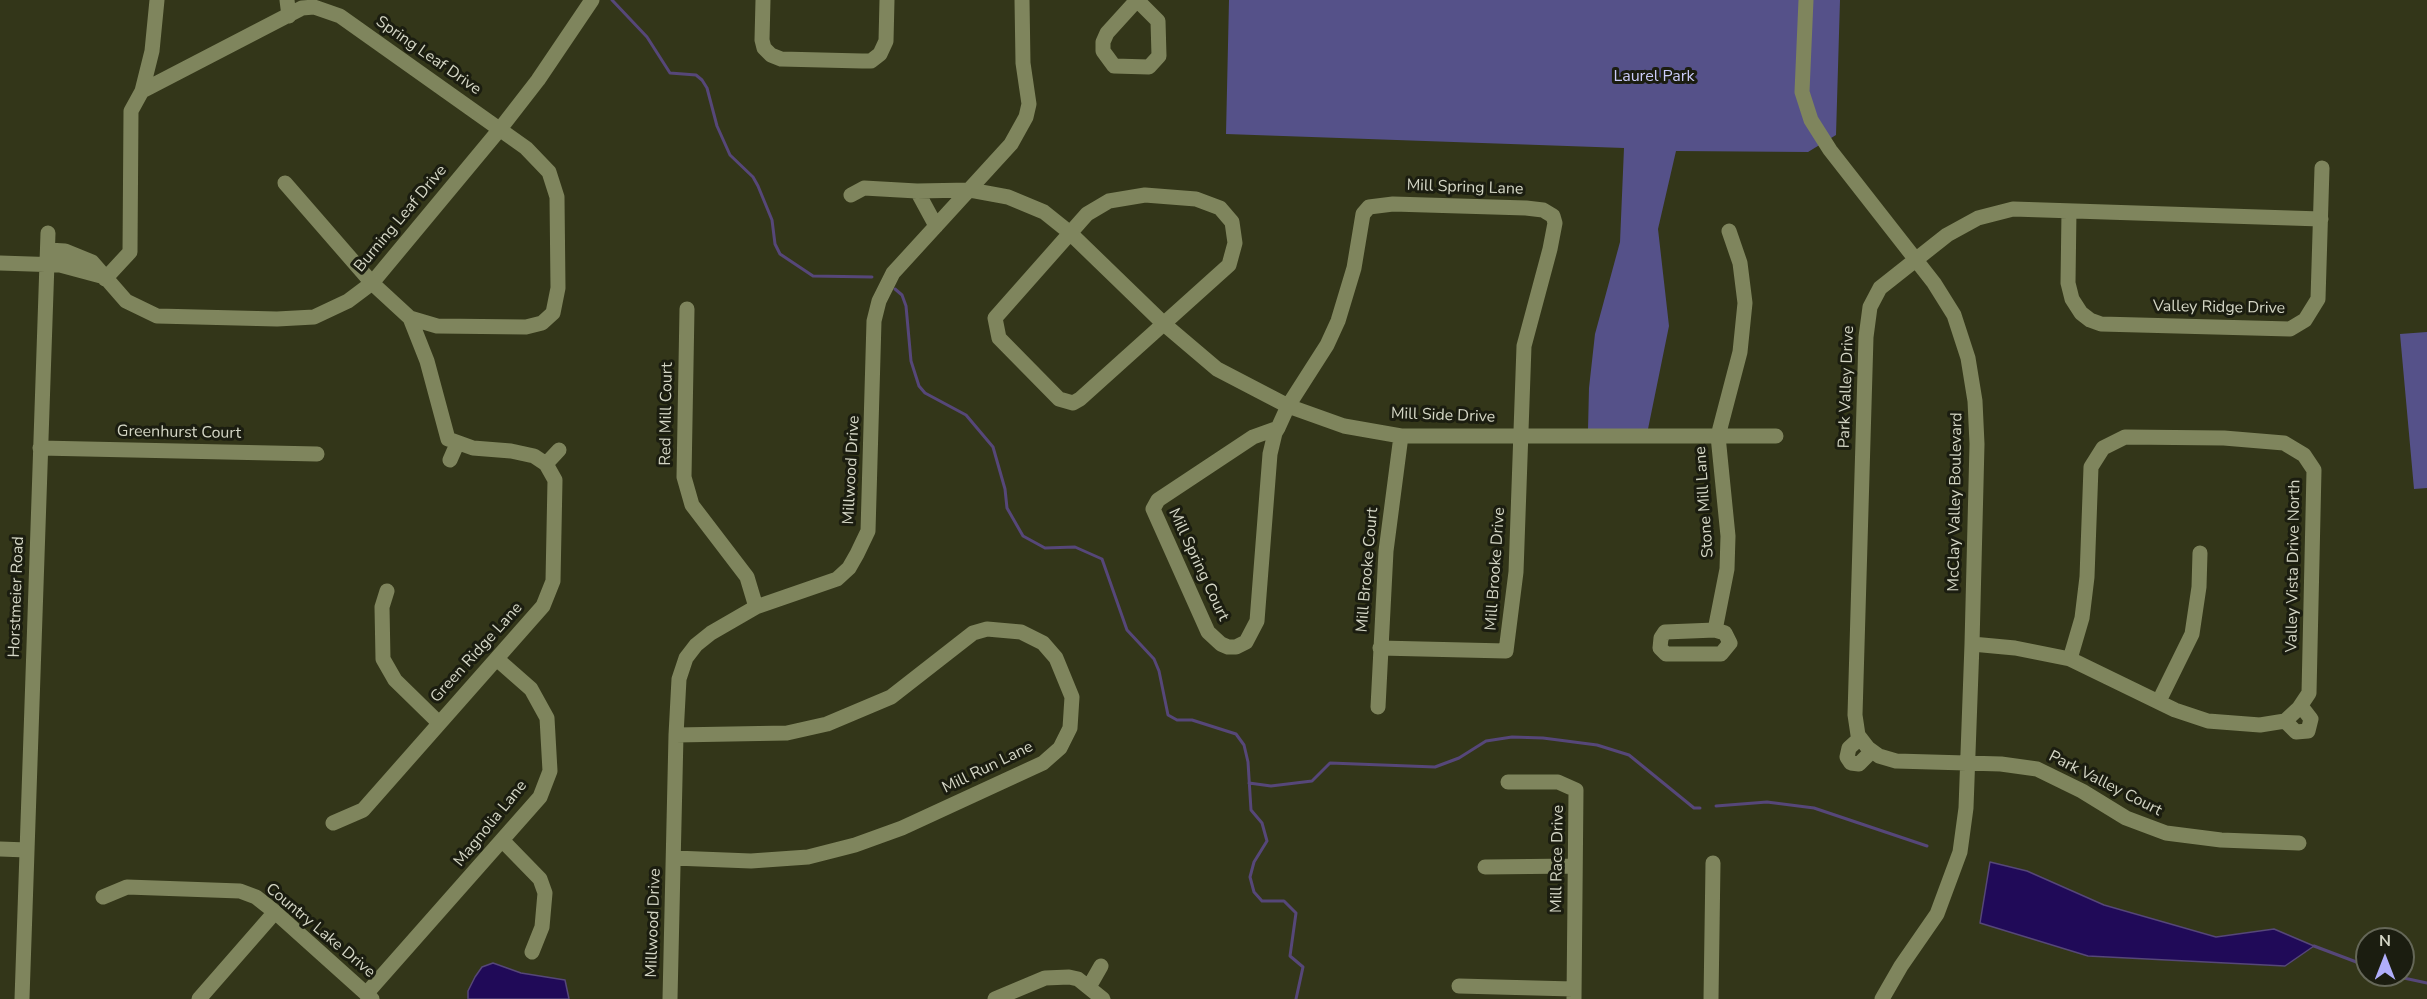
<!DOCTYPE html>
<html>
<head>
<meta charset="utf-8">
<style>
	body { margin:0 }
	#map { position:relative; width:2427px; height:999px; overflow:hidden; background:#333619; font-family:"Nunito Sans",sans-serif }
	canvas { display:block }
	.north { position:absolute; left:2355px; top:927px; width:60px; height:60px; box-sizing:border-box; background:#1b1d10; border:2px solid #656758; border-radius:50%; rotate:0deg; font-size:16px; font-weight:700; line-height:24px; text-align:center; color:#d4d6c5 }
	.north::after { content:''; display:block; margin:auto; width:21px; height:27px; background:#b0aefa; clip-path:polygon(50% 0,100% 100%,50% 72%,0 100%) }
</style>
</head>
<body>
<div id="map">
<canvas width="2427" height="999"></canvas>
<div class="north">N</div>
</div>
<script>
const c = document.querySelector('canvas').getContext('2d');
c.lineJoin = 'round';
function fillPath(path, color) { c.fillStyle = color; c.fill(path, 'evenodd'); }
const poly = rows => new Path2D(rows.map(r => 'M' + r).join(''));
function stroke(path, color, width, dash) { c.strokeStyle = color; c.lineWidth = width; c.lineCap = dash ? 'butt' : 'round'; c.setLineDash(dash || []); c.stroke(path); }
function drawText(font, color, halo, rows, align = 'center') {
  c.font = font + ' "Nunito Sans",sans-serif'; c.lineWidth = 6; c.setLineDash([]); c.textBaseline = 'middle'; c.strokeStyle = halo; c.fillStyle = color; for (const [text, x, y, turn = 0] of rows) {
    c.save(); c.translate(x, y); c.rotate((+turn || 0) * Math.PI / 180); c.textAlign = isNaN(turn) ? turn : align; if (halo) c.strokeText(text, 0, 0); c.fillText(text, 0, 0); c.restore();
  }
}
fillPath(poly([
	[1229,0,1840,0,1836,135,1808,152,1676,151,1658,229,1669,326,1648,429,1588,430,1589,388,1595,334,1620,242,1624,148,1226,134],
	[2427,332,2427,488,2414,489,2400,334]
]), '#555189');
const water = poly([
	[1990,862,2027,871,2104,905,2216,937,2274,929,2314,946,2285,966,2088,956,1980,923,1990,862],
	[493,963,521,973,565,980,569,999,468,999,468,991,475,977,482,967,493,963]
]);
fillPath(water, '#200a58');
stroke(water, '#564779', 1.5);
stroke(poly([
	[612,0,647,37,670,73,696,75,702,80,707,88,717,126,730,155,753,177,758,186,772,220,775,244,780,254,813,276,872,277],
	[895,289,902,295,906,306,911,361,919,386,925,393,966,415,993,447,1005,489,1007,508,1023,536,1045,548,1075,547,1102,559,1127,630,1154,659,1159,671,1168,715,1177,720,1192,720,1236,734,1244,745,1248,762,1251,810,1262,823,1267,841,1254,862,1250,877,1254,892,1262,901,1284,901,1296,913,1290,956,1303,967,1296,999],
	[1249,783,1271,786,1312,781,1330,763,1435,767,1459,758,1486,741,1512,737,1543,738,1597,745,1629,755,1694,808,1700,808],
	[1716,806,1767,802,1814,808,1927,846],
	[2314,946,2367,966],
	[2390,975,2427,983]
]), '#564779', 3);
stroke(poly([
	[287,0,289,16],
	[763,0,762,40,764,48,771,55,781,59,862,61,871,61,880,54,886,41,887,0],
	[1137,0,1158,21,1159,56,1149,67,1114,66,1103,51,1103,42,1107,33,1137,0],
	[1806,0,1802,92,1811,120,1830,150,1934,283,1954,315,1968,358,1975,401,1977,444,1972,644,1966,808,1960,852,1937,914,1901,966,1882,999],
	[142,91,302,8,314,7,340,16,526,148,549,172,557,197,558,288,553,313,542,323,526,327,437,326,410,318,372,283,285,183],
	[917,191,936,226],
	[851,195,864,188,917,191,970,190,1008,197,1044,212,1069,232,1164,324,1217,369,1288,406,1344,426,1401,436,1776,436],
	[1145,195,1196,199,1220,208,1232,222,1235,243,1229,265,1080,399,1073,403,1059,399,999,338,995,318,1087,214,1109,201,1145,195],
	[2069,211,2068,283,2072,299,2081,313,2090,320,2101,324,2290,329,2305,320,2318,299,2322,168],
	[48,250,65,251,92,262,126,301,157,316,277,319,314,317,348,301,372,283,500,129,538,80,592,0],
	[0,263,60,265,101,276],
	[105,279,130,252,131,111,142,91,152,51,157,0],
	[687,309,684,477,692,505,747,577,756,607],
	[1278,428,1253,437,1158,500,1153,509,1208,632,1221,644,1228,647,1236,647,1246,642,1257,621,1270,454,1275,433,1278,428,1288,406,1327,345,1338,321,1354,268,1363,214,1369,207,1393,204,1526,208,1543,210,1553,216,1555,223,1550,249,1524,346,1516,572,1506,651,1380,648],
	[40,448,317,454],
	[450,460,457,444],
	[546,464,559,450],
	[387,591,382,607,383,659,395,680,438,722],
	[1715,630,1727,569,1728,536,1718,436,1740,352,1745,303,1740,263,1729,231],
	[1715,630,1725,633,1730,643,1721,654,1666,654,1660,648,1661,638,1665,632,1715,630],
	[1972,644,2015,648,2070,659,2175,710,2208,721,2260,725,2285,721,2299,708,2309,693,2314,470,2304,455,2284,443,2224,438,2125,437,2103,448,2091,467,2087,577,2082,618,2070,659],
	[2159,701,2192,634,2199,587,2200,553],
	[1378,707,1386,551,1401,436],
	[2285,721,2296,732,2308,731,2311,719,2301,706],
	[1860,738,1849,748,1847,757,1851,763,1859,764,1872,751],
	[1508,782,1558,782,1576,790,1574,999],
	[333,823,363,810,543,606,553,581,555,480,546,464,534,456,511,451,473,448,448,439,427,361,410,318],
	[503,841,540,879,545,893,542,927,532,952],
	[2299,843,2221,840,2166,833,2126,818,2082,791,2037,769,2001,764,1896,761,1879,756,1868,748,1858,735,1855,715,1866,337,1870,307,1880,288,1947,235,1978,218,2013,209,2321,219],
	[0,849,27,850],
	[674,858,751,861,808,857,855,845,902,828,1043,763,1060,748,1070,728,1072,697,1056,658,1043,643,1021,632,987,629,973,633,891,697,827,724,787,733,676,735],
	[1485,867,1574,866],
	[103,897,127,887,240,891,256,897,275,912,372,999],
	[1459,986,1573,989],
	[1089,987,1101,966],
	[366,994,540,797,550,771,547,718,531,689,498,660],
	[22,999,48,233],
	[199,999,275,912],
	[670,999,676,735,679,679,686,658,696,645,711,633,756,607,837,579,849,568,857,554,868,531,874,321,879,301,893,273,1011,144,1026,117,1029,104,1023,63,1022,0],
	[995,999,1045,978,1069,977,1078,979,1103,999],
	[1711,999,1713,863]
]), '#7f855d', 15);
drawText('16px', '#d4d6c5', '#1b1d10', [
	["Spring Leaf Drive",428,56,35],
	["Mill Spring Lane",1465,188,2],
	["Burning Leaf Drive",401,219,-50],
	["Valley Ridge Drive",2219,308,1],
	["Park Valley Drive",1847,387,-88],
	["Red Mill Court",667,414,-89],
	["Mill Side Drive",1443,416,2],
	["Greenhurst Court",179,433,1],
	["Millwood Drive",852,470,-87],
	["Stone Mill Lane",1705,502,-94],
	["McClay Valley Boulevard",1956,502,-89],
	["Mill Spring Court",1198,565,65],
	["Valley Vista Drive North",2294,566,-89],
	["Mill Brooke Drive",1496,569,-86],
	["Mill Brooke Court",1368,570,-85],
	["Horstmeier Road",17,597,-88],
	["Green Ridge Lane",477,653,-48],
	["Mill Run Lane",988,768,-26],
	["Park Valley Court",2105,784,27],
	["Magnolia Lane",491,824,-51],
	["Mill Race Drive",1558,859,-89],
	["Millwood Drive",654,923,-88],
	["Country Lake Drive",320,931,40]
]);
drawText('16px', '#ccccf9', '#1b1d10', [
	["Laurel Park",1654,77]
]);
</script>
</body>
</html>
